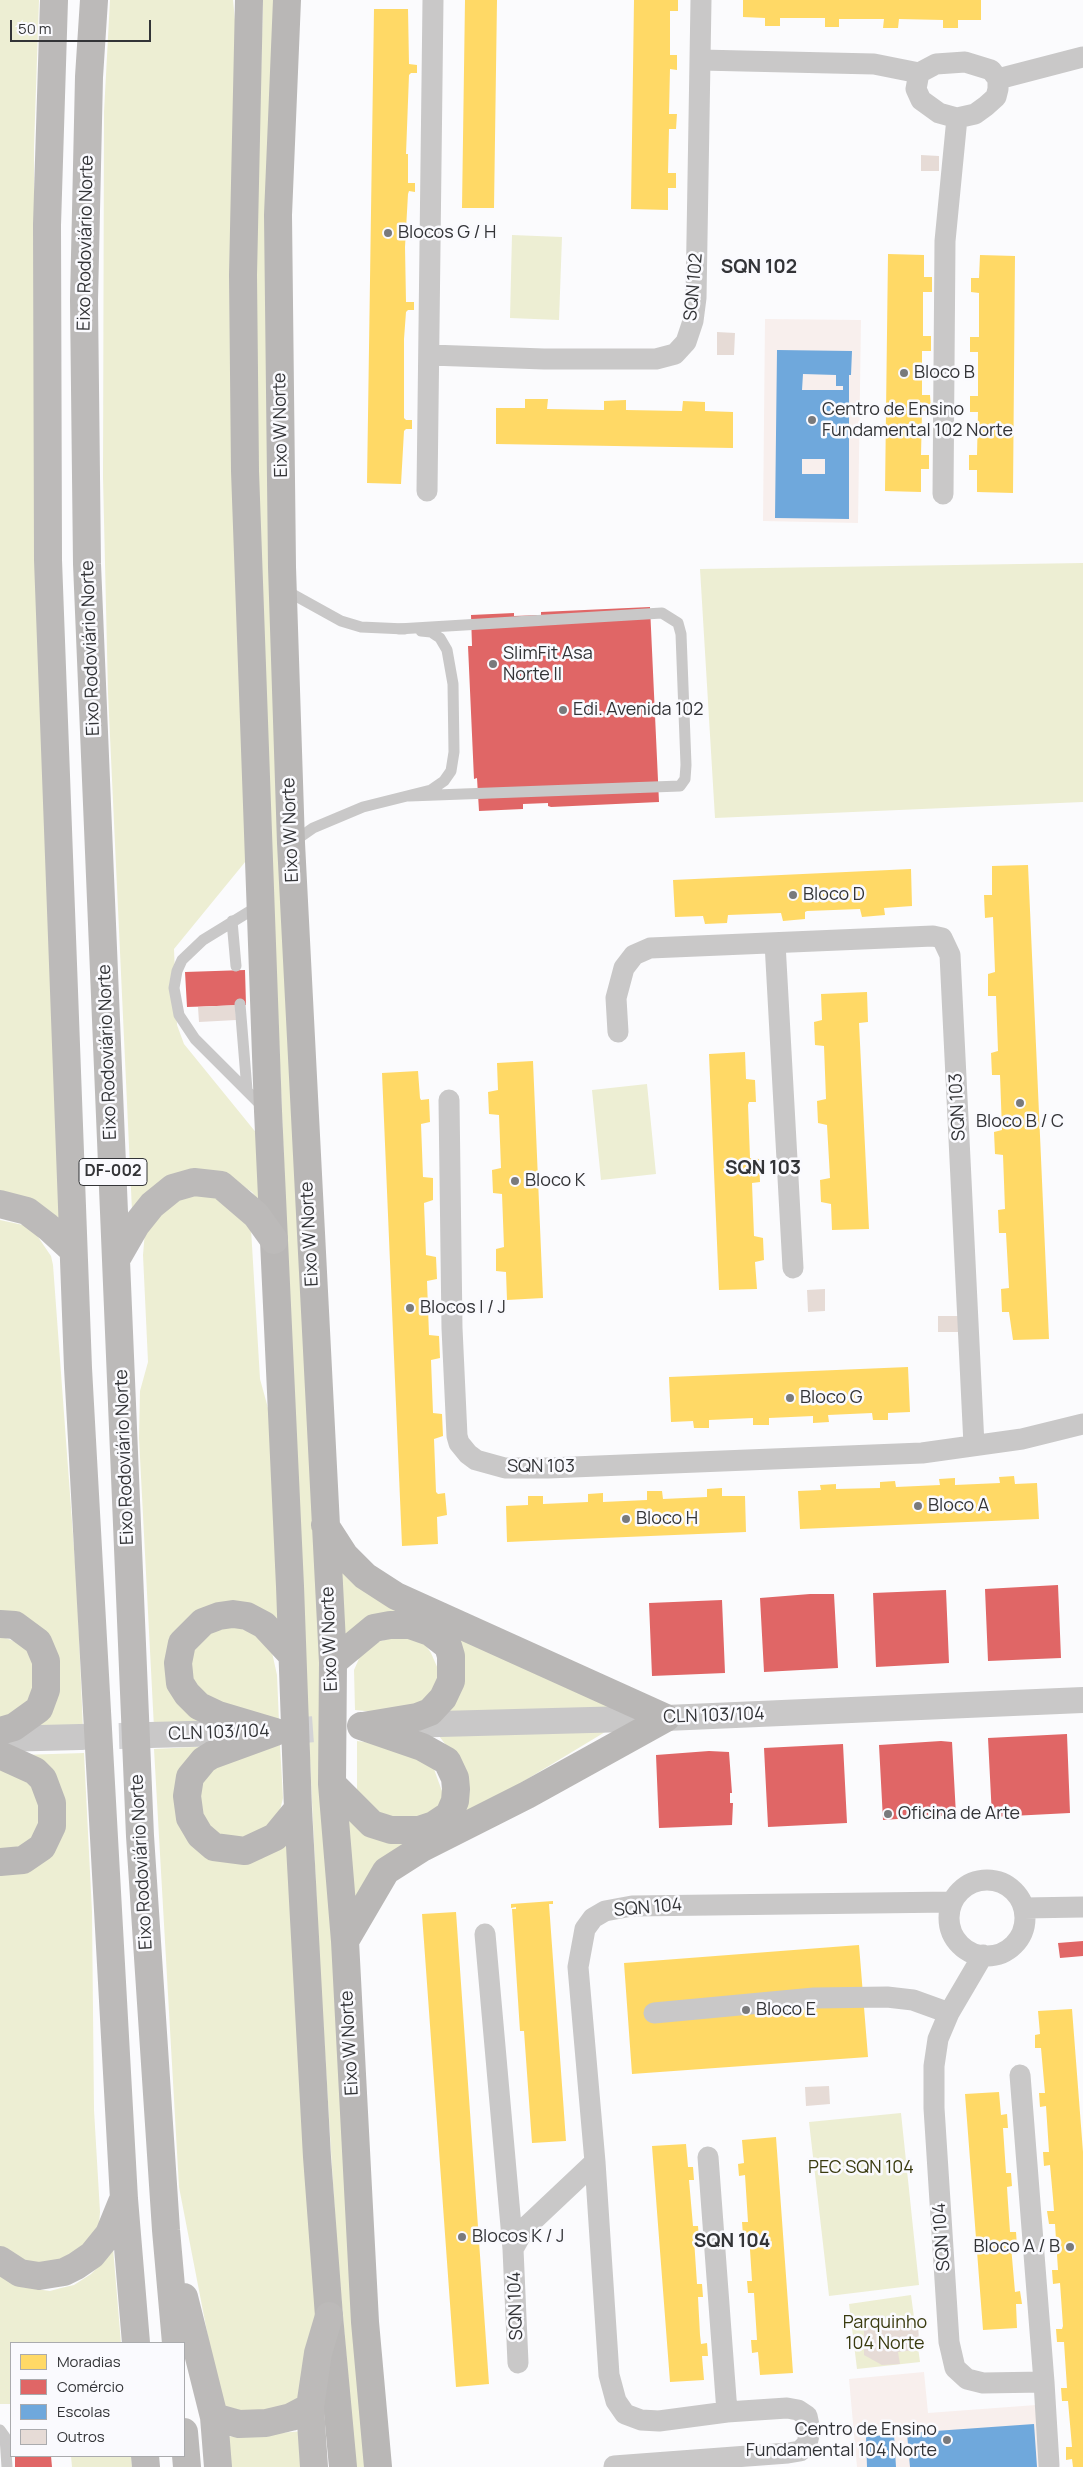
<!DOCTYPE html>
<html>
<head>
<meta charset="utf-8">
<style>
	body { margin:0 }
	#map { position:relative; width:1083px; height:2467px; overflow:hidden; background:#fbfbfd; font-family:Manrope,sans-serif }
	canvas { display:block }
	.legend { position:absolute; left:10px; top:2342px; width:175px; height:115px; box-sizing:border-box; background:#fafafe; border:1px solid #aaabae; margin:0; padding:6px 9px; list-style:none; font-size:15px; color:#333437 }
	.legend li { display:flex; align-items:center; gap:10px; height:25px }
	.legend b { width:25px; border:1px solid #aaabae }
	.scale { position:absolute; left:10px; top:20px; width:141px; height:22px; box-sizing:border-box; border:2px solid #333437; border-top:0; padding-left:6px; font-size:15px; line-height:18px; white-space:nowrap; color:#333437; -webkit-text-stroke:4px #fafafe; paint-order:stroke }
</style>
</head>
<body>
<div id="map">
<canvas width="1083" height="2467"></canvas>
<ul class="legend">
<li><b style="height:14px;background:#ffd966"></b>Moradias</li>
<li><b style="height:14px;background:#e06666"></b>Comércio</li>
<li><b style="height:14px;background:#6fa8dc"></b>Escolas</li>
<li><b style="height:14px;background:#e6dbd6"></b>Outros</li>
</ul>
<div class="scale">50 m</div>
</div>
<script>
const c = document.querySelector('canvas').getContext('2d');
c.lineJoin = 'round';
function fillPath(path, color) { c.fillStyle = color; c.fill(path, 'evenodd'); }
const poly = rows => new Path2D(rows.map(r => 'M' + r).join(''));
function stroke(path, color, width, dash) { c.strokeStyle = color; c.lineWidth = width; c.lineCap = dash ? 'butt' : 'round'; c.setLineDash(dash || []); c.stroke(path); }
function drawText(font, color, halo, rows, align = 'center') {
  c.font = font + ' Manrope,sans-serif'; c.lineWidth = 5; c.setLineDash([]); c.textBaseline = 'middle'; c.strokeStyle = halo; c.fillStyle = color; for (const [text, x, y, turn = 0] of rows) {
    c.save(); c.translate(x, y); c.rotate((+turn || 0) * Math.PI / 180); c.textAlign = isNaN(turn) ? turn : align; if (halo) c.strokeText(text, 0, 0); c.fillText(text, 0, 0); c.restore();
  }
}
fillPath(poly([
	[765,319,861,320,858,523,763,521],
	[924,2372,928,2413,1036,2405,1041,2467,857,2467,849,2379]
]), '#f8efed');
fillPath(poly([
	[0,0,39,0,34,147,35,559,62,1234,0,1199],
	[110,0,233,0,239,61,250,856,174,949,177,1025,184,1044,258,1135,265,1209,252,1192,233,1180,132,1211,108,693,103,477,104,112],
	[263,0,276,0,272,110,369,2467,356,2467,337,2249,320,1972,296,1462,259,545,256,250],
	[512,235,562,237,559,320,510,318],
	[1083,563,1083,802,715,818,700,569],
	[647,1084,656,1174,601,1180,592,1090],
	[194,1193,220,1196,251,1229,260,1379,271,1419,282,1635,253,1613,179,1645,206,1722,154,1728,139,1438,140,1391,148,1362,143,1255,145,1231,167,1203],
	[0,1220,23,1225,36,1234,51,1256,53,1265,77,1589,83,1730,24,1733,57,1683,0,1620],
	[336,1556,615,1708,428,1717,447,1698,432,1628,341,1651],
	[233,1625,265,1639,271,1648,277,1675,279,1722,223,1711,192,1686,192,1652,206,1634],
	[379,1635,420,1637,431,1653,438,1669,439,1681,432,1701,385,1713,355,1710,354,1670,365,1645],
	[0,1636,30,1647,38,1696,0,1724],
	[610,1729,438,1833,352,1913,348,1805,353,1815,442,1824,452,1753,439,1736],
	[357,1741,380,1744,425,1757,434,1769,443,1794,442,1805,418,1822,378,1814,357,1792],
	[280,1745,283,1798,277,1823,244,1844,205,1829,196,1789,210,1768,246,1754],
	[214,1746,191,1768,200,1845,288,1831,319,2300,302,2395,285,2411,228,2412,220,2399,179,2187,154,1749],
	[84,1753,92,1912,94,2110,100,2212,99,2224,88,2249,42,2270,0,2249,0,1871,58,1833,20,1755],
	[0,1768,23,1772,44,1797,35,1842,0,1854],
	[901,2113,919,2285,829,2296,809,2122],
	[113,2248,121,2343,11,2343,11,2404,0,2404,0,2276,22,2287,50,2291,61,2288,74,2285,91,2274,105,2260],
	[911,2295,920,2362,857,2369,849,2304],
	[305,2431,307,2467,225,2467,223,2437],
	[71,2456,131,2456,132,2467,72,2467]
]), '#edeed3');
fillPath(poly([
	[465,0,497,0,494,208,462,208],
	[634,0,678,0,678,11,670,11,670,55,677,55,677,70,670,69,669,114,677,114,676,129,669,129,668,173,676,173,676,188,668,188,668,210,631,209],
	[743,0,981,0,981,20,958,20,958,28,943,28,943,20,899,19,898,28,883,28,884,19,839,19,839,27,825,27,825,18,780,18,780,26,765,26,765,18,743,17],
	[374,9,408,9,409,64,417,65,417,73,411,73,409,75,406,154,408,154,408,183,415,183,415,192,409,191,408,194,405,247,406,302,414,302,414,310,408,310,406,312,404,339,404,418,406,420,412,420,412,429,406,429,404,431,401,484,367,483],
	[888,254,924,255,924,277,932,277,932,292,923,292,923,336,931,336,931,351,922,351,922,395,930,395,931,410,922,411,921,455,929,455,929,469,921,469,921,492,885,491],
	[980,255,1015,256,1013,493,977,492,977,470,969,470,969,455,977,455,978,412,970,412,970,396,978,396,978,352,970,352,970,337,979,337,979,293,971,292,971,278,979,278],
	[525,399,548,399,547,409,604,410,604,401,626,400,626,410,682,411,683,401,705,402,705,411,733,412,733,448,496,444,496,408,525,408],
	[1028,865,1049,1339,1013,1340,1009,1312,1002,1312,1001,1289,1009,1288,1006,1233,999,1233,998,1210,1005,1209,1003,1155,995,1154,994,1132,1002,1130,1000,1075,992,1075,991,1053,998,1051,996,996,988,996,988,974,995,972,993,917,985,918,984,895,992,895,992,866],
	[911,869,912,906,884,908,885,915,862,917,860,909,807,911,805,912,805,919,783,921,781,913,728,915,727,923,705,924,703,916,675,917,673,880],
	[867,992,868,1022,859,1023,869,1229,832,1230,831,1204,821,1202,820,1180,830,1178,827,1125,818,1123,817,1101,826,1099,824,1046,815,1045,814,1022,822,1020,821,994],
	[745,1052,746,1079,755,1080,756,1102,749,1102,748,1105,750,1158,759,1159,760,1182,752,1183,754,1236,763,1238,764,1260,755,1262,757,1289,719,1290,709,1054],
	[533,1061,543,1298,507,1300,506,1272,496,1271,496,1249,504,1247,502,1194,493,1193,492,1170,501,1168,499,1115,489,1114,488,1092,498,1090,497,1063],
	[418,1071,420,1098,421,1100,429,1099,430,1122,421,1124,423,1177,433,1178,433,1200,424,1203,426,1255,436,1257,437,1279,427,1281,429,1335,439,1336,440,1358,431,1360,433,1413,442,1414,443,1436,434,1439,436,1492,438,1494,445,1493,447,1515,437,1517,438,1544,402,1546,382,1073],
	[908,1367,910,1412,888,1413,888,1420,873,1420,872,1413,828,1415,829,1422,813,1423,813,1416,769,1418,769,1425,753,1425,753,1418,709,1420,709,1428,694,1428,693,1421,671,1422,669,1377],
	[1014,1476,1015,1484,1037,1483,1039,1519,800,1529,798,1491,821,1490,820,1485,836,1484,836,1489,880,1488,880,1482,895,1481,896,1487,940,1485,939,1479,955,1478,955,1485,1000,1483,999,1477],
	[722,1488,722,1496,745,1496,746,1532,507,1542,506,1506,528,1505,528,1496,543,1496,543,1504,588,1502,588,1494,603,1493,603,1502,647,1500,647,1491,662,1491,663,1499,707,1497,707,1489],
	[553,1901,553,1904,549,1904,566,2141,532,2143,524,2031,520,2031,512,1909,516,1909,516,1907,511,1908,511,1904],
	[456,1912,489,2384,456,2387,422,1914],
	[859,1945,868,2057,632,2074,624,1963],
	[1072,2009,1083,2152,1083,2467,1073,2467,1072,2459,1066,2460,1066,2447,1072,2447,1068,2401,1062,2401,1061,2388,1067,2388,1064,2342,1057,2342,1056,2329,1062,2329,1063,2326,1060,2283,1053,2284,1052,2270,1058,2270,1055,2224,1049,2224,1047,2211,1054,2211,1053,2198,1050,2165,1044,2166,1043,2152,1049,2152,1046,2106,1040,2107,1039,2093,1045,2093,1041,2048,1035,2048,1035,2035,1040,2034,1038,2011],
	[999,2092,1001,2115,1007,2114,1008,2128,1003,2128,1006,2173,1011,2173,1012,2186,1007,2187,1008,2203,1010,2232,1016,2232,1017,2246,1011,2246,1015,2292,1020,2291,1022,2304,1016,2304,1017,2328,983,2330,965,2094],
	[776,2137,793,2373,760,2375,758,2352,752,2353,751,2340,757,2340,754,2293,748,2293,747,2281,752,2281,749,2234,743,2235,742,2222,748,2222,745,2175,739,2176,738,2164,744,2163,742,2140],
	[686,2144,688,2167,693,2167,694,2180,689,2180,693,2226,698,2226,699,2238,694,2239,697,2284,702,2284,703,2297,698,2297,700,2335,701,2344,707,2343,708,2356,702,2356,704,2380,670,2382,652,2146]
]), '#ffd966');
fillPath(poly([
	[650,607,659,802,551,807,548,806,548,803,523,804,523,809,479,811,477,778,474,779,468,646,472,646,471,615,514,613,514,616,541,615,541,612],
	[245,970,246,1005,187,1007,185,972],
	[1058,1585,1061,1658,988,1661,985,1589],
	[946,1590,949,1663,876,1667,873,1593],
	[810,1594,834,1594,838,1668,764,1672,760,1598],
	[722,1600,725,1673,652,1676,649,1603],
	[1067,1734,1070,1813,992,1817,988,1738],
	[941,1741,952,1742,956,1815,883,1820,879,1745],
	[843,1744,847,1823,768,1827,764,1748],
	[709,1751,729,1752,732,1793,730,1793,730,1803,733,1803,732,1825,659,1828,656,1755],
	[1083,1941,1083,1956,1060,1958,1058,1943],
	[15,2456,51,2456,52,2467,15,2467]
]), '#e06666');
fillPath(poly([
	[777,350,852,351,851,375,849,375,849,519,775,518],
	[803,374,836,375,836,386,843,386,843,390,802,390],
	[802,459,825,459,825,474,802,474],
	[1034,2424,1037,2467,910,2467,907,2433],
	[894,2434,896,2467,867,2467,866,2437]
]), '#6fa8dc');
fillPath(poly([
	[921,155,939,156,939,171,921,171],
	[717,332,735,333,734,355,717,355],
	[235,1005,236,1020,199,1022,198,1007],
	[825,1289,825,1311,808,1312,807,1290],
	[938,1316,959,1316,959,1332,938,1332],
	[829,2086,830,2104,806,2106,805,2087],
	[918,2322,919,2343,915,2344,915,2350,898,2352,900,2364,882,2365,864,2355,864,2325,886,2327,887,2324]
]), '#e6dbd6');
stroke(poly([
	[287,1731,344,1727],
	[80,1737,150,1735]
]), '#d3d3d5', 26, [26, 13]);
stroke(poly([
	[285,590,341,621,361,627,405,629],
	[398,629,662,613,678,623,681,634,686,765,685,779,680,786,409,796],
	[293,842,313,828,363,807,431,790,444,781,451,771,454,752,453,684,447,650,440,638,431,632,421,631],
	[260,905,203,940,182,960,177,971,174,988,179,1015,195,1039,264,1108],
	[232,921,236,966],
	[240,1004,247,1090],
	[0,2430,5,2437,7,2467]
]), '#c9c8c8', 11);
stroke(poly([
	[700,60,874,64,919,73],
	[965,62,991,70,998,79,998,89,996,97,986,106,975,114,957,118,939,113,921,100,916,89,919,73,936,64,965,62],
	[998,79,1083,57],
	[430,355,544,359,656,359,675,354,686,342,693,321,696,298,701,0],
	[427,491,433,0],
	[943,494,945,241,957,118],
	[775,943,793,1268],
	[618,1032,616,998,624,968,634,955,650,948,933,936,942,938,950,955,974,1445],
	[449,1100,452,1328,457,1436,459,1443,468,1454,476,1460,505,1468,548,1468,922,1453,1022,1439,1083,1424],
	'949 1918a38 38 0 1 1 76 0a38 38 0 1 1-76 0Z',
	[1024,1908,1083,1907],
	[485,1934,513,2249,518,2363],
	[983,1955,949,2013,938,2039,934,2066,934,2108,949,2342,955,2368,967,2379,983,2383,1044,2382,1020,2075],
	[654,2013,814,1998,887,1997,913,2000,949,2013],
	[708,2157,727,2412],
	[513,2249,525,2228,595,2162],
	[1044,2382,1049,2465],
	[614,2466,788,2453,800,2451,807,2444,810,2430,807,2416,798,2410,787,2408,727,2412,659,2421,641,2420,625,2414,616,2401,609,2375,595,2162,578,1967,585,1929,593,1918,605,1911,632,1906,952,1902]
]), '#c9c8c8', 21);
stroke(poly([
	[402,1725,666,1718,1083,1700],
	[150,1735,267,1732],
	[0,1739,80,1737]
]), '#c9c8c8', 26);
stroke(poly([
	[249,0,243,275,245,471,268,1111,290,1586,298,1809,317,2157,329,2316,343,2467],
	[287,0,278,215,282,567,291,843,333,1662,332,1784,345,1941,365,2322,378,2467],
	[325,1525,345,1556,365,1576,396,1596,666,1718],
	[0,1624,15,1625,38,1642,46,1661,46,1690,39,1709,14,1727,0,1731],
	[333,1662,374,1628,390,1625,410,1625,430,1632,448,1646,451,1656,451,1681,443,1698,430,1712,417,1717,363,1726],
	[275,1732,218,1715,199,1706,187,1694,180,1683,178,1663,182,1643,203,1622,219,1616,233,1614,247,1616,264,1625,291,1654],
	[275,1732,212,1755,204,1760,190,1777,187,1796,190,1818,200,1835,214,1847,245,1851,275,1837,298,1809],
	[0,1755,35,1771,43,1779,52,1803,52,1826,42,1847,23,1860,0,1862],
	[332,1784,372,1824,391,1830,419,1830,434,1825,449,1815,455,1801,456,1789,455,1778,447,1761,422,1747,361,1726],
	[345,1941,386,1871,422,1848,527,1795,666,1718]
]), '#b9b7b6', 28);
stroke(poly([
	[54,0,47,225,48,560,78,1368,124,2199,136,2343],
	[94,0,89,77,84,300,87,564,140,1836,166,2230,176,2343],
	[0,1204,27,1211,48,1227,73,1250],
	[117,1258,136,1225,152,1205,173,1188,194,1182,221,1185,256,1215,274,1240],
	[0,2260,20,2273,39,2276,64,2272,76,2266,92,2255,109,2234,122,2202],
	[184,2297,214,2417,218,2467],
	[214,2417,239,2424,266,2423,291,2417,310,2407],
	[184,2432,187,2467],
	[145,2456,146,2467],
	[314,2467,310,2407,318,2353,329,2316]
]), '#bcbab9', 28);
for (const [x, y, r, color] of [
	[388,233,5,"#797a7c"],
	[904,373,5,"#797a7c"],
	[812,420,5,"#797a7c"],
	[493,664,5,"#797a7c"],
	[563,710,5,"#797a7c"],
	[793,895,5,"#797a7c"],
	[1020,1103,5,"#797a7c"],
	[515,1181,5,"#797a7c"],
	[410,1308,5,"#797a7c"],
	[790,1398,5,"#797a7c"],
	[918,1506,5,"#797a7c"],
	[626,1519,5,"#797a7c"],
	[888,1814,5,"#797a7c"],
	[746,2010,5,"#797a7c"],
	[462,2237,5,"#797a7c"],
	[1070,2247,5,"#797a7c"],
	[947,2440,5,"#797a7c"]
]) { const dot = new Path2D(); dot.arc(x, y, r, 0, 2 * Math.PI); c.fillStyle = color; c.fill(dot); stroke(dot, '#fafafe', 2); }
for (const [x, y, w] of [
	[113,1172,68]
]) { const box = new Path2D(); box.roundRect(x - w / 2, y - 13.5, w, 27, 4); c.fillStyle = '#fafafe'; c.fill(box); stroke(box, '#333437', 1); }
drawText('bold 16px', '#333437', null, [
	["DF-002",113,1172]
]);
drawText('18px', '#333437', '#fafafe', [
	["Blocos G / H",398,233],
	["Bloco B",914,373],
	["Centro de Ensino",822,410],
	["Fundamental 102 Norte",822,431],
	["SlimFit Asa",503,654],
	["Norte II",503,675],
	["Edi. Avenida 102",573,710],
	["Bloco D",803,895],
	["Bloco B / C",1020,1122,"center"],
	["Bloco K",525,1181],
	["Blocos I / J",420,1308],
	["Bloco G",800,1398],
	["Bloco A",928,1506],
	["Bloco H",636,1519],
	["Oficina de Arte",898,1814],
	["Bloco E",756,2010],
	["Blocos K / J",472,2237],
	["Bloco A / B",1060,2247,"right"],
	["Centro de Ensino",937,2430,"right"],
	["Fundamental 104 Norte",937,2451,"right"]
], 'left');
drawText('18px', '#333437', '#fafafe', [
	["Eixo Rodoviário Norte",86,243,-89],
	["SQN 102",694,287,-85],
	["Eixo W Norte",281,425,-91],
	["Eixo Rodoviário Norte",91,648,-92],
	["Eixo W Norte",291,830,-92],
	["Eixo Rodoviário Norte",108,1052,-92],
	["SQN 103",958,1107,-93],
	["Eixo W Norte",310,1234,-93],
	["Eixo Rodoviário Norte",125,1457,-92],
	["SQN 103",541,1467],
	["Eixo W Norte",330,1639,-92],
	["CLN 103/104",714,1716,-2],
	["CLN 103/104",219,1733,-2],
	["Eixo Rodoviário Norte",142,1862,-93],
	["SQN 104",648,1908,-5],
	["Eixo W Norte",350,2043,-93],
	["SQN 104",942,2237,-94],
	["SQN 104",516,2306,-92]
]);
drawText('18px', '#3a3b0f', '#fafafe', [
	["PEC SQN 104",861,2168],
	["Parquinho",885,2323],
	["104 Norte",885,2344]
]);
drawText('bold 19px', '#333437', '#fafafe', [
	["SQN 102",759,268],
	["SQN 103",763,1169],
	["SQN 104",732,2242]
]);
</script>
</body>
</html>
